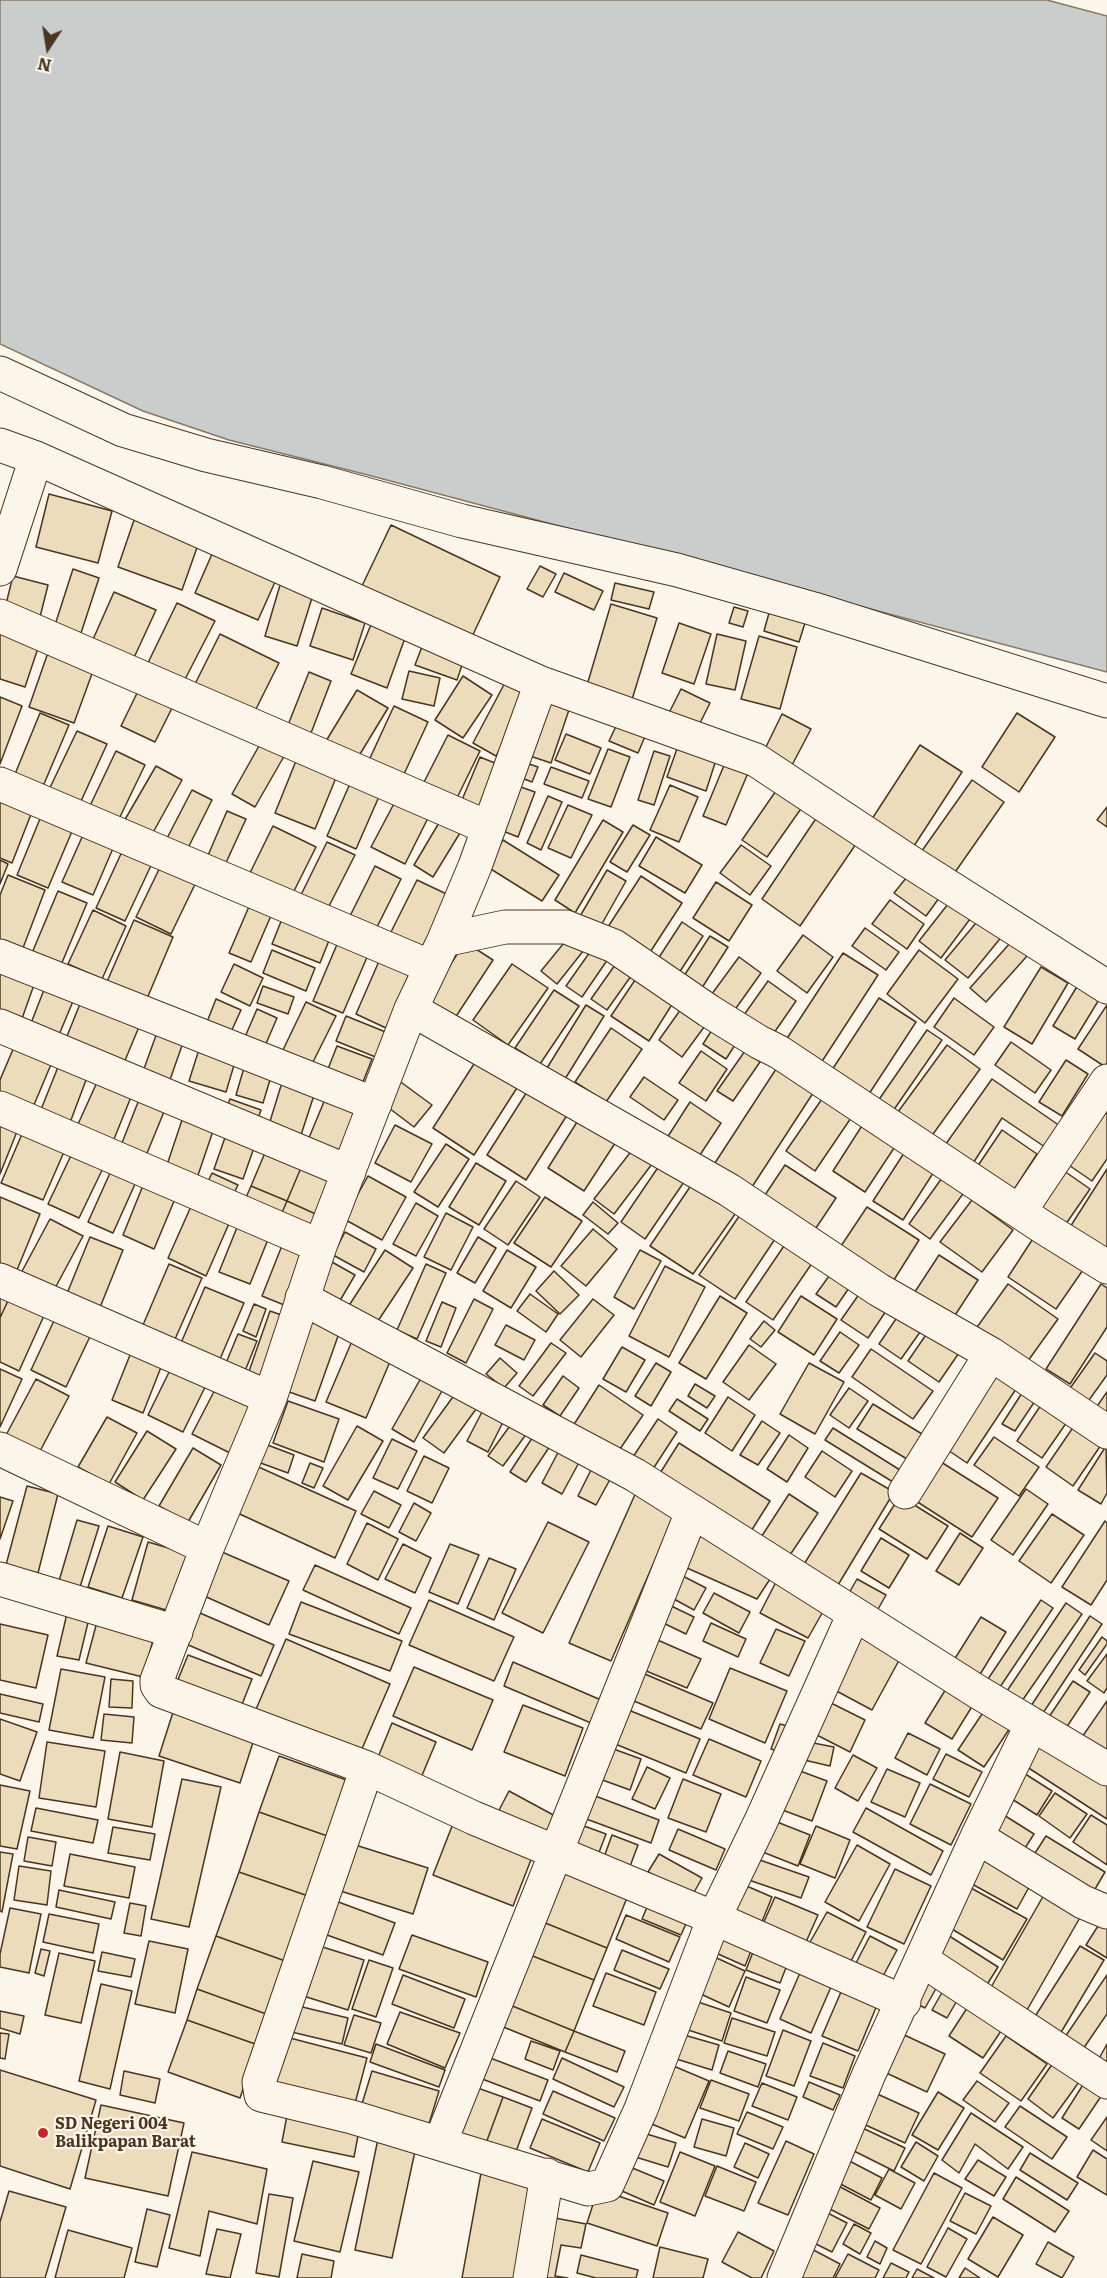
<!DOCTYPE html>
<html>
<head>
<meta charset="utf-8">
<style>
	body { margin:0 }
	#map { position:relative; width:1107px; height:2278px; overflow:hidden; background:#fbf6e9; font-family:Literata,serif }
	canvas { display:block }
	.north { position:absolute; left:18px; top:18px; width:60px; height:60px; -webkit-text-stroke:4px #fbf6e9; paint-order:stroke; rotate:192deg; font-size:16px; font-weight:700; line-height:24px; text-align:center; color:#4a3520 }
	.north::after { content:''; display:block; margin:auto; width:21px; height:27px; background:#4a3520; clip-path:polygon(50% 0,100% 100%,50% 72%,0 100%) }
</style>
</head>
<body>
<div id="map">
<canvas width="1107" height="2278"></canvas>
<div class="north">N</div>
</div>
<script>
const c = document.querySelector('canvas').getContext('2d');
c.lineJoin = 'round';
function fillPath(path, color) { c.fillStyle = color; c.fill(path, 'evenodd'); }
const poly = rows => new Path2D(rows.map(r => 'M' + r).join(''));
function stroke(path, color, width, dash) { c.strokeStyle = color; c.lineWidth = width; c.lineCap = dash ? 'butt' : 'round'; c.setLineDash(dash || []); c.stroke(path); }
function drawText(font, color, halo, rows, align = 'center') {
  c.font = font + ' Literata,serif'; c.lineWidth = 4.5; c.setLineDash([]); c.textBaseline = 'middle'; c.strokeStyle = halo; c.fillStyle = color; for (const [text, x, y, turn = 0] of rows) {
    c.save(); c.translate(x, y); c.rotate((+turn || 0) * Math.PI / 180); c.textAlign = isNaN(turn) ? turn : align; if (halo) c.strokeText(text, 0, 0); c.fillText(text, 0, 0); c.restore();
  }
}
const water = poly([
	[0,0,1047,0,1107,16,1107,672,368,475,229,440,143,411,0,344,0,0]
]);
fillPath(water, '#c9cecd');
stroke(water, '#887966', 1.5);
const building = poly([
	[49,494,112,511,98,563,36,547,49,494],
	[134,520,199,542,182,590,118,567,134,520],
	[391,525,500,577,470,641,361,588,391,525],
	[212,554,275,582,258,620,195,593,212,554],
	[540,566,556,574,543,597,527,589,540,566],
	[73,569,99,578,81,633,55,625,73,569],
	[564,573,603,591,594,610,555,592,564,573],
	[283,575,316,585,297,646,265,636,283,575],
	[13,576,48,585,38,625,3,616,13,576],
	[615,583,654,592,649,609,611,600,615,583],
	[114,592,156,610,132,662,91,644,114,592],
	[177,603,215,621,181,687,145,669,177,603],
	[611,604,657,618,630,706,585,692,611,604],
	[734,607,748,611,743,627,729,623,734,607],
	[322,608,365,623,353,660,310,646,322,608],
	[769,613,805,623,799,642,764,631,769,613],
	[372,622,406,635,387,688,351,674,372,622],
	[679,623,711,634,694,684,662,673,679,623],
	[0,625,41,639,25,687,0,679,0,625],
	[220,634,279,663,250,721,191,692,220,634],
	[717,634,746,641,735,690,706,684,717,634],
	[759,636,797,647,780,709,741,699,759,636],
	[51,644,97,660,74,723,29,707,51,644],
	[423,644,464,659,457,680,415,665,423,644],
	[409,671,440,678,434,706,402,699,409,671],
	[309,672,331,681,311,733,288,725,309,672],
	[463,676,492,695,463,738,435,720,463,676],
	[508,677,532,690,496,756,473,743,508,677],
	[139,689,173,706,155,742,121,726,139,689],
	[681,689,710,703,697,729,668,715,681,689],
	[357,690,388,708,354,764,323,746,357,690],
	[548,693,572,701,551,763,527,755,548,693],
	[0,697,22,706,0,764,0,697],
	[394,706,428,722,399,785,365,769,394,706],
	[40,713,69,725,41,791,13,779,40,713],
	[1017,713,1055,737,1019,792,982,767,1017,713],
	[782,714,811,729,791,767,763,753,782,714],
	[618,722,646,734,638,753,609,741,618,722],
	[77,731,107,744,77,810,46,796,77,731],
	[566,734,601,748,590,774,555,760,566,734],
	[448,735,480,751,453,806,420,790,448,735],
	[264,737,287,751,255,807,232,794,264,737],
	[920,745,962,772,912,849,870,822,920,745],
	[678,746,716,760,706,791,667,777,678,746],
	[608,749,630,757,611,807,588,799,608,749],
	[116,751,145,765,117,823,88,810,116,751],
	[300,751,340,768,315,829,275,813,300,751],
	[654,751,670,756,654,805,638,800,654,751],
	[480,757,507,768,485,818,459,807,480,757],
	[520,761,538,767,532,782,514,775,520,761],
	[725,763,748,773,726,825,703,816,725,763],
	[156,766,182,780,150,838,123,823,156,766],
	[551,767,589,781,582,798,544,784,551,767],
	[352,779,381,792,356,849,327,836,352,779],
	[972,780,1004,802,951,878,919,855,972,780],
	[515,785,535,792,518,837,498,829,515,785],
	[670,785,698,797,679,842,650,830,670,785],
	[780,785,805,803,767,857,742,840,780,785],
	[192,790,212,800,184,856,163,846,192,790],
	[0,792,35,804,12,863,0,858,0,792],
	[548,796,562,802,541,850,527,843,548,796],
	[397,798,430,814,405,864,371,847,397,798],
	[568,805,592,815,571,858,548,848,568,805],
	[1107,807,1107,827,1097,820,1107,807],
	[44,809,76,822,48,888,17,875,44,809],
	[227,811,246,819,224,867,206,860,227,811],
	[819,814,858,841,800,926,762,899,819,814],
	[443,816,463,828,433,877,414,865,443,816],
	[603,820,623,832,575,913,555,900,603,820],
	[633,825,650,835,627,872,610,862,633,825],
	[87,826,117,839,93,895,62,882,87,826],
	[273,826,316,847,290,899,247,879,273,826],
	[656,837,702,865,685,893,639,866,656,837],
	[503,840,559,875,542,901,486,866,503,840],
	[327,842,355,855,324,916,297,903,327,842],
	[126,843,155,857,125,921,96,908,126,843],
	[741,845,771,866,750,895,720,873,741,845],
	[164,859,199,876,171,934,136,917,164,859],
	[0,860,8,864,0,884,0,860],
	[375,866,401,879,372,937,346,924,375,866],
	[607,870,626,881,599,929,579,918,607,870],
	[911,872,942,894,926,916,894,893,911,872],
	[8,875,45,890,23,948,0,940,0,895,8,875],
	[641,876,682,903,645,960,604,933,641,876],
	[417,880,455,898,425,959,387,940,417,880],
	[716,882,752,905,729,941,693,918,716,882],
	[58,891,87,903,61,965,32,953,58,891],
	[254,895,276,904,251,962,229,953,254,895],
	[952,899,973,915,941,958,919,941,952,899],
	[890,900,924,924,907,949,872,924,890,900],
	[93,910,126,926,102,979,68,964,93,910],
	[284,914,332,933,320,963,272,944,284,914],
	[981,917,1003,935,968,978,945,960,981,917],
	[134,920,173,937,146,1001,106,984,134,920],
	[682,922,703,936,677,976,656,962,682,922],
	[865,928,899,952,886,970,852,946,865,928],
	[341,935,371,948,343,1013,313,1001,341,935],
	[803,935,833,957,807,993,777,971,803,935],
	[710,936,728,947,698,994,680,982,710,936],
	[568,938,584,950,557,984,541,971,568,938],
	[465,942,493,960,453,1021,425,1004,465,942],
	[597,942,612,953,582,997,566,986,597,942],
	[1011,942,1027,956,986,1002,970,988,1011,942],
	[272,950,315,968,306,991,263,973,272,950],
	[919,950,958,979,925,1023,887,994,919,950],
	[383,952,413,965,386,1028,356,1014,383,952],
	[843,953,878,975,819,1066,784,1043,843,953],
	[739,957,761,973,729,1018,706,1002,739,957],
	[620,958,636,969,607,1010,591,999,620,958],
	[234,964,263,978,250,1006,221,992,234,964],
	[512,964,548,988,508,1045,473,1020,512,964],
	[1041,967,1068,983,1032,1044,1004,1027,1041,967],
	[0,969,35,982,19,1027,0,1020,0,969],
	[639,974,676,998,649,1041,611,1016,639,974],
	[1081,980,1103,993,1075,1039,1053,1026,1081,980],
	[768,981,796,1001,767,1043,739,1022,768,981],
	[47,982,76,994,56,1042,28,1031,47,982],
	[263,986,294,997,288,1014,257,1003,263,986],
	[554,990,579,1006,540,1064,515,1048,554,990],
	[879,998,916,1022,867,1097,830,1073,879,998],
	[954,998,994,1027,974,1055,934,1027,954,998],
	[82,999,141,1022,121,1070,63,1046,82,999],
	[216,999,241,1010,231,1032,207,1022,216,999],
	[306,1002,336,1016,311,1066,282,1052,306,1002],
	[686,1002,710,1019,682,1057,659,1040,686,1002],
	[586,1005,604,1016,565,1079,547,1068,586,1005],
	[1107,1005,1107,1068,1078,1049,1107,1005],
	[257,1009,277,1018,265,1046,245,1037,257,1009],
	[346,1016,393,1035,383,1060,336,1041,346,1016],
	[717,1022,740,1037,726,1059,703,1044,717,1022],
	[159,1027,185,1037,165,1094,140,1080,159,1027],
	[611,1028,642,1049,606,1102,575,1082,611,1028],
	[927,1030,942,1040,893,1111,878,1101,927,1030],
	[17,1040,55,1055,28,1119,0,1107,0,1080,17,1040],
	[1011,1042,1051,1070,1035,1093,995,1065,1011,1042],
	[201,1043,237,1055,226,1092,189,1081,201,1043],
	[947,1045,980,1069,928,1141,895,1116,947,1045],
	[337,1046,372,1059,361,1087,326,1074,337,1046],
	[701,1051,727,1069,706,1101,679,1083,701,1051],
	[745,1051,760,1062,733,1101,717,1091,745,1051],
	[481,1053,522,1080,474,1155,433,1128,481,1053],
	[1066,1060,1088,1074,1062,1116,1039,1102,1066,1060],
	[246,1061,273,1070,263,1103,236,1095,246,1061],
	[60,1062,89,1072,68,1128,38,1117,60,1062],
	[778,1066,815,1090,750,1190,713,1166,778,1066],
	[284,1076,317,1086,299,1141,267,1131,284,1076],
	[644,1077,678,1100,664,1120,630,1097,644,1077],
	[992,1079,1060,1126,1045,1147,1002,1118,970,1168,943,1148,992,1079],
	[98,1080,131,1097,110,1149,74,1133,98,1080],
	[398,1080,432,1105,414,1127,381,1102,398,1080],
	[530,1087,569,1112,526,1180,487,1155,530,1087],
	[142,1092,168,1102,143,1163,118,1153,142,1092],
	[328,1092,362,1106,341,1159,306,1145,328,1092],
	[824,1096,853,1115,815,1171,786,1151,824,1096],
	[230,1099,261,1110,256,1124,224,1114,230,1099],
	[690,1102,721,1123,696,1161,665,1141,690,1102],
	[1107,1104,1107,1159,1092,1181,1060,1159,1107,1104],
	[184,1114,215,1125,195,1184,164,1174,184,1114],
	[582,1114,619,1137,584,1191,548,1168,582,1114],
	[0,1115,20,1124,0,1174,0,1115],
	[865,1121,898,1142,865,1192,833,1171,865,1121],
	[395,1125,432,1144,411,1182,375,1163,395,1125],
	[25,1127,67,1145,43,1200,1,1183,25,1127],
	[228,1129,257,1139,243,1179,214,1169,228,1129],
	[1002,1130,1037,1154,1011,1194,975,1170,1002,1130],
	[446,1144,469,1159,438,1207,414,1192,446,1144],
	[75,1147,106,1162,79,1218,48,1204,75,1147],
	[908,1147,937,1167,903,1220,873,1201,908,1147],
	[267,1148,303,1163,287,1201,251,1186,267,1148],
	[633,1149,652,1164,614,1214,594,1199,633,1149],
	[115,1162,140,1173,113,1233,88,1222,115,1162],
	[303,1163,336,1177,320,1216,287,1201,303,1163],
	[476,1163,506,1181,479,1225,449,1207,476,1163],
	[661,1163,686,1179,645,1239,621,1222,661,1163],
	[785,1165,836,1198,814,1231,763,1198,785,1165],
	[1057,1166,1090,1189,1061,1231,1028,1207,1057,1166],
	[1107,1169,1107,1251,1065,1235,1107,1169],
	[947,1171,968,1187,930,1239,909,1224,947,1171],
	[148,1173,180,1187,154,1249,123,1235,148,1173],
	[212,1173,238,1185,230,1201,204,1190,212,1173],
	[368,1176,406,1197,382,1240,344,1219,368,1176],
	[696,1178,740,1207,693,1274,650,1246,696,1178],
	[516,1181,540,1197,508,1245,484,1229,516,1181],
	[251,1186,287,1201,277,1224,241,1209,251,1186],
	[0,1197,40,1214,17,1270,0,1263,0,1197],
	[545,1197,582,1221,551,1267,514,1243,545,1197],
	[972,1200,1013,1230,982,1272,940,1242,972,1200],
	[287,1201,320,1216,310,1238,277,1224,287,1201],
	[193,1202,231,1219,206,1276,168,1258,193,1202],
	[593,1202,618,1223,608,1234,583,1215,593,1202],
	[416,1203,438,1216,416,1256,393,1244,416,1203],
	[867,1207,919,1240,892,1283,839,1249,867,1207],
	[742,1212,777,1236,735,1299,699,1275,742,1212],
	[446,1213,473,1227,451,1270,424,1257,446,1213],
	[50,1219,83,1236,53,1292,20,1275,50,1219],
	[238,1225,269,1237,250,1284,219,1272,238,1225],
	[593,1229,617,1249,586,1286,561,1266,593,1229],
	[345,1232,376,1249,364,1272,333,1255,345,1232],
	[1036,1234,1085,1267,1056,1309,1008,1277,1036,1234],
	[90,1237,123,1250,99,1310,66,1296,90,1237],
	[478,1237,496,1248,475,1283,457,1273,478,1237],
	[790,1237,817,1256,773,1320,746,1302,790,1237],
	[285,1238,311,1248,289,1307,262,1296,285,1238],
	[385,1250,413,1268,376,1324,348,1307,385,1250],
	[507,1250,536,1267,511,1308,483,1291,507,1250],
	[640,1250,661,1261,634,1309,614,1297,640,1250],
	[939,1255,978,1280,948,1326,909,1301,939,1255],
	[332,1262,355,1275,338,1304,315,1290,332,1262],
	[169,1264,202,1278,172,1346,140,1332,169,1264],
	[426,1264,446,1273,417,1339,397,1330,426,1264],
	[665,1266,705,1287,669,1357,629,1336,665,1266],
	[554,1271,579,1295,560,1314,536,1291,554,1271],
	[832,1272,851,1285,836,1307,816,1294,832,1272],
	[1008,1284,1058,1319,1020,1372,970,1337,1008,1284],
	[1101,1284,1107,1288,1107,1327,1070,1384,1046,1369,1101,1284],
	[0,1287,12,1292,0,1318,0,1287],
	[205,1287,244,1303,217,1366,178,1350,205,1287],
	[862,1290,888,1308,868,1338,841,1320,862,1290],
	[12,1292,47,1309,19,1371,0,1362,0,1318,12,1292],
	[530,1294,558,1314,546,1332,517,1311,530,1294],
	[720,1296,747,1313,706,1379,679,1363,720,1296],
	[801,1296,837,1319,814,1355,778,1332,801,1296],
	[474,1299,493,1309,466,1363,447,1353,474,1299],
	[593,1299,614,1315,581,1357,560,1340,593,1299],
	[442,1302,456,1308,441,1347,426,1341,442,1302],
	[254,1304,266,1309,256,1337,243,1331,254,1304],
	[303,1308,343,1322,315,1401,275,1387,303,1308],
	[59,1310,95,1326,66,1387,31,1370,59,1310],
	[902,1310,925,1325,901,1359,879,1344,902,1310],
	[270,1311,287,1317,263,1388,245,1383,270,1311],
	[764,1321,775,1330,761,1347,750,1339,764,1321],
	[506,1325,535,1340,524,1360,495,1345,506,1325],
	[930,1329,961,1350,939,1382,908,1361,930,1329],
	[840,1332,859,1345,839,1373,820,1361,840,1332],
	[238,1334,257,1341,245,1371,226,1363,238,1334],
	[352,1341,392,1357,366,1418,326,1402,352,1341],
	[551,1343,566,1353,533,1396,519,1386,551,1343],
	[134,1345,165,1357,143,1413,112,1400,134,1345],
	[749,1345,776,1364,749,1400,723,1382,749,1345],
	[622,1347,645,1360,626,1392,603,1379,622,1347],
	[871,1349,933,1391,913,1419,852,1377,871,1349],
	[1095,1353,1107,1361,1107,1375,1084,1407,1066,1394,1095,1353],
	[500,1358,517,1373,504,1388,486,1374,500,1358],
	[175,1360,210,1377,183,1432,148,1415,175,1360],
	[656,1363,671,1372,651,1406,635,1396,656,1363],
	[809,1363,844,1382,815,1434,780,1414,809,1363],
	[0,1369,22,1379,0,1427,0,1369],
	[991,1372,1016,1389,967,1463,942,1446,991,1372],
	[563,1376,579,1388,560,1416,543,1405,563,1376],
	[221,1378,261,1399,232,1454,192,1434,221,1378],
	[421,1378,443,1389,414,1442,392,1429,421,1378],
	[36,1379,69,1396,38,1455,5,1437,36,1379],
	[695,1384,715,1396,707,1408,688,1396,695,1384],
	[599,1385,643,1415,616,1455,573,1426,599,1385],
	[849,1388,868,1401,849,1428,830,1415,849,1388],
	[458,1390,479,1405,444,1453,423,1438,458,1390],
	[1024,1390,1037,1398,1015,1431,1002,1424,1024,1390],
	[1107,1392,1107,1426,1091,1415,1107,1392],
	[728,1397,755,1415,732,1451,705,1433,728,1397],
	[677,1399,708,1419,700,1431,669,1411,677,1399],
	[288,1401,339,1419,324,1462,273,1443,288,1401],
	[1043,1402,1069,1419,1042,1458,1017,1441,1043,1402],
	[873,1404,922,1434,907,1459,857,1429,873,1404],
	[484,1408,505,1418,488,1452,467,1441,484,1408],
	[107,1417,137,1433,109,1484,78,1467,107,1417],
	[658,1419,677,1432,651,1472,631,1460,658,1419],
	[762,1421,780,1433,758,1465,740,1455,762,1421],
	[512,1423,527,1433,503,1466,488,1456,512,1423],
	[357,1426,383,1441,348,1500,323,1486,357,1426],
	[1074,1426,1101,1445,1073,1486,1046,1467,1074,1426],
	[833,1428,900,1470,893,1482,825,1440,833,1428],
	[147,1431,176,1449,143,1500,115,1482,147,1431],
	[536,1432,552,1443,526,1482,510,1472,536,1432],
	[789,1435,808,1448,787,1482,767,1469,789,1435],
	[994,1437,1039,1467,1019,1496,974,1465,994,1437],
	[392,1439,417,1451,398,1489,373,1478,392,1439],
	[563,1443,583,1455,562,1494,542,1483,563,1443],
	[679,1443,770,1501,748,1536,657,1478,679,1443],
	[265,1444,294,1455,288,1473,258,1462,265,1444],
	[1106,1446,1107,1493,1101,1504,1078,1490,1106,1446],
	[193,1448,221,1465,188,1522,159,1506,193,1448],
	[822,1451,852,1471,835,1497,805,1477,822,1451],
	[424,1456,449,1468,432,1503,407,1491,424,1456],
	[941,1462,998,1498,972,1537,916,1501,941,1462],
	[310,1463,323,1468,314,1488,302,1483,310,1463],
	[252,1464,356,1511,335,1558,231,1510,252,1464],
	[594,1464,613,1474,596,1505,578,1496,594,1464],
	[861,1473,894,1492,835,1590,801,1569,861,1473],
	[27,1486,58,1494,38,1573,6,1565,27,1486],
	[1026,1489,1048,1504,1013,1555,991,1540,1026,1489],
	[637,1490,678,1507,611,1661,569,1643,637,1490],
	[374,1491,401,1505,389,1528,361,1514,374,1491],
	[789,1494,818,1513,786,1561,758,1542,789,1494],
	[900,1496,948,1526,927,1559,879,1529,900,1496],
	[0,1497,13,1501,0,1539,0,1497],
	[414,1503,431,1513,416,1541,399,1532,414,1503],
	[1052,1514,1084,1535,1051,1583,1019,1561,1052,1514],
	[77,1520,99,1526,80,1587,59,1581,77,1520],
	[1105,1521,1107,1523,1107,1580,1091,1605,1062,1587,1105,1521],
	[548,1522,589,1542,543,1633,502,1613,548,1522],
	[367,1523,398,1539,378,1580,347,1564,367,1523],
	[108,1526,143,1537,122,1598,88,1587,108,1526],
	[694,1529,774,1573,757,1599,678,1564,694,1529],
	[960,1533,983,1548,959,1585,936,1571,960,1533],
	[881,1538,909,1555,889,1588,861,1571,881,1538],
	[148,1542,189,1554,173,1612,132,1600,148,1542],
	[403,1544,431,1558,415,1593,385,1579,403,1544],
	[450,1544,479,1555,458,1604,429,1592,450,1544],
	[222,1552,289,1581,269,1625,202,1595,222,1552],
	[489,1558,516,1569,494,1620,467,1608,489,1558],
	[315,1565,411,1608,399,1634,303,1590,315,1565],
	[675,1572,706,1588,694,1610,663,1593,675,1572],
	[857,1579,886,1595,873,1618,844,1602,857,1579],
	[776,1582,825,1608,808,1638,760,1613,776,1582],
	[714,1593,750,1612,739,1633,703,1613,714,1593],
	[429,1600,514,1637,494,1681,409,1645,429,1600],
	[1041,1600,1053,1608,998,1690,986,1682,1041,1600],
	[301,1602,402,1641,390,1671,289,1634,301,1602],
	[665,1603,694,1617,686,1634,657,1620,665,1603],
	[1066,1603,1082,1614,1022,1701,1007,1691,1066,1603],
	[69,1605,91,1610,79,1660,57,1656,69,1605],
	[200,1613,274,1645,261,1676,186,1644,200,1613],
	[1090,1616,1102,1624,1043,1713,1031,1706,1090,1616],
	[981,1617,1006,1632,979,1676,954,1660,981,1617],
	[98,1618,155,1633,143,1677,86,1663,98,1618],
	[711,1623,746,1639,738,1657,703,1641,711,1623],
	[0,1624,48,1635,36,1688,0,1680,0,1624],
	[776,1629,805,1641,789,1676,760,1663,776,1629],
	[860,1630,903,1653,872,1710,829,1687,860,1630],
	[1102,1637,1107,1641,1107,1644,1085,1675,1079,1670,1102,1637],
	[653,1638,701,1659,687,1688,639,1668,653,1638],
	[286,1639,390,1684,358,1758,254,1714,286,1639],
	[1107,1654,1107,1688,1104,1693,1087,1681,1107,1654],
	[188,1655,252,1679,239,1712,175,1687,188,1655],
	[513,1662,601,1700,591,1723,504,1686,513,1662],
	[414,1667,493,1700,472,1750,393,1716,414,1667],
	[730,1668,787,1691,765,1743,709,1719,730,1668],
	[61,1669,105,1677,93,1738,49,1730,61,1669],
	[633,1669,713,1703,701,1729,622,1696,633,1669],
	[111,1679,133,1681,132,1708,109,1707,111,1679],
	[1073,1681,1090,1692,1066,1728,1049,1717,1073,1681],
	[949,1684,976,1700,952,1739,925,1723,949,1684],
	[0,1694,43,1704,39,1722,0,1713,0,1694],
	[827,1701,865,1720,850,1752,811,1732,827,1701],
	[1107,1701,1107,1759,1080,1740,1107,1701],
	[523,1705,583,1728,565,1776,504,1752,523,1705],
	[988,1705,1014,1722,984,1767,958,1750,988,1705],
	[175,1706,256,1733,240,1783,159,1756,175,1706],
	[621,1707,700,1739,686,1773,608,1741,621,1707],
	[104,1714,134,1717,132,1743,101,1740,104,1714],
	[0,1719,37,1732,20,1781,0,1774,0,1719],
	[392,1723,436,1742,418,1785,374,1767,392,1723],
	[780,1724,794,1728,786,1754,771,1749,780,1724],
	[908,1733,940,1749,927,1775,895,1758,908,1733],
	[1039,1736,1107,1780,1107,1819,1021,1763,1039,1736],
	[709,1739,761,1761,746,1797,693,1775,709,1739],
	[47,1742,105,1751,96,1807,39,1798,47,1742],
	[808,1742,834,1747,830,1766,804,1760,808,1742],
	[608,1747,641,1759,630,1790,597,1778,608,1747],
	[120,1752,164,1761,152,1827,108,1819,120,1752],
	[946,1754,982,1772,969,1797,933,1779,946,1754],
	[853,1755,877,1768,858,1801,835,1788,853,1755],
	[279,1756,352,1782,333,1838,259,1812,279,1756],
	[647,1767,670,1778,655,1809,632,1799,647,1767],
	[792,1768,827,1781,812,1821,777,1808,792,1768],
	[887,1769,920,1783,905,1817,871,1802,887,1769],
	[1019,1770,1052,1791,1037,1815,1004,1794,1019,1770],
	[182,1779,221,1787,189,1927,151,1919,182,1779],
	[683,1779,721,1794,706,1832,668,1818,683,1779],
	[930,1784,971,1804,951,1845,910,1824,930,1784],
	[0,1785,30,1791,17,1849,0,1846,0,1785],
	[509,1791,557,1817,544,1841,496,1816,509,1791],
	[1055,1793,1087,1814,1070,1838,1039,1816,1055,1793],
	[590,1794,659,1820,651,1843,581,1817,590,1794],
	[36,1808,98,1820,93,1843,31,1831,36,1808],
	[866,1808,943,1851,931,1875,853,1832,866,1808],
	[259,1812,333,1838,311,1897,239,1872,259,1812],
	[999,1812,1034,1834,1018,1859,984,1838,999,1812],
	[1091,1815,1107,1825,1107,1865,1073,1842,1091,1815],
	[767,1818,810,1835,798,1866,755,1849,767,1818],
	[454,1821,534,1852,513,1906,433,1875,454,1821],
	[576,1823,606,1834,598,1855,568,1845,576,1823],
	[816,1826,850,1840,835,1878,800,1864,816,1826],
	[113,1827,155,1834,150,1860,108,1853,113,1827],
	[678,1829,725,1849,716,1870,669,1850,678,1829],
	[612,1835,638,1845,629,1869,603,1860,612,1835],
	[1046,1836,1105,1872,1088,1901,1028,1864,1046,1836],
	[28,1837,56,1842,52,1866,24,1861,28,1837],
	[346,1842,428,1868,413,1914,331,1888,346,1842],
	[857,1845,890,1864,859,1921,825,1902,857,1845],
	[979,1849,1034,1878,1017,1909,963,1879,979,1849],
	[0,1852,13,1854,2,1912,0,1911,0,1852],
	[70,1854,135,1867,129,1898,64,1886,70,1854],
	[659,1854,702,1878,692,1896,648,1872,659,1854],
	[751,1857,809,1877,801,1898,743,1878,751,1857],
	[561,1862,630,1890,607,1948,538,1920,561,1862],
	[19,1866,51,1871,47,1905,14,1900,19,1866],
	[895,1869,931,1886,904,1944,867,1927,895,1869],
	[239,1872,311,1897,288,1962,216,1936,239,1872],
	[735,1881,772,1897,761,1924,725,1908,735,1881],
	[971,1888,1027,1919,1003,1960,947,1926,971,1888],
	[59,1890,115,1902,111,1919,56,1907,59,1890],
	[653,1893,692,1910,681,1935,642,1919,653,1893],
	[1045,1893,1082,1914,1027,2010,990,1989,1045,1893],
	[325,1897,395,1923,383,1955,313,1930,325,1897],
	[775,1897,818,1915,806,1942,763,1924,775,1897],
	[130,1903,146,1906,141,1936,124,1933,130,1903],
	[10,1908,41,1914,29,1973,0,1967,0,1954,10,1908],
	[827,1912,866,1932,849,1965,809,1944,827,1912],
	[49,1914,99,1924,93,1953,43,1942,49,1914],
	[626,1915,680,1937,669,1962,616,1939,626,1915],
	[1103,1918,1107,1921,1107,1958,1086,1945,1103,1918],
	[538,1920,607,1948,594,1980,525,1953,538,1920],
	[717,1925,755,1941,745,1966,707,1949,717,1925],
	[943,1932,998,1967,981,1994,925,1960,943,1932],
	[412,1935,488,1962,476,1997,399,1969,412,1935],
	[216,1936,288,1962,269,2015,197,1989,216,1936],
	[870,1936,897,1950,882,1978,856,1963,870,1936],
	[149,1941,188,1949,175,2013,135,2004,149,1941],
	[757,1942,791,1955,780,1983,746,1970,757,1942],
	[313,1944,364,1960,348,2010,297,1994,313,1944],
	[1080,1946,1104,1960,1060,2034,1034,2018,1080,1946],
	[41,1949,50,1951,44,1976,35,1973,41,1949],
	[622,1950,669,1969,660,1989,614,1970,622,1950],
	[102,1952,135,1959,131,1977,98,1971,102,1952],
	[59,1953,95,1961,81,2023,45,2015,59,1953],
	[525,1953,594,1980,574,2031,505,2003,525,1953],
	[708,1954,745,1971,729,2007,692,1990,708,1954],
	[806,1959,837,1973,811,2033,780,2019,806,1959],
	[369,1960,393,1968,376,2017,352,2009,369,1960],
	[606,1973,656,1992,644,2025,593,2006,606,1973],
	[403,1975,465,1999,454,2028,392,2004,403,1975],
	[1107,1975,1107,2014,1081,2052,1063,2040,1107,1975],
	[920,1976,938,1985,925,2008,907,1999,920,1976],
	[746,1977,780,1990,767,2023,734,2011,746,1977],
	[847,1978,882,1993,858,2051,822,2036,847,1978],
	[101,1984,132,1991,110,2089,79,2081,101,1984],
	[197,1989,269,2015,258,2045,187,2020,197,1989],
	[944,1989,959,1997,947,2018,932,2010,944,1989],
	[689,1999,731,2013,722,2041,679,2027,689,1999],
	[505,2003,574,2031,565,2052,496,2024,505,2003],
	[290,2004,348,2018,342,2044,283,2030,290,2004],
	[969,2005,1003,2028,983,2058,949,2036,969,2005],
	[0,2011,24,2016,20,2034,0,2028,0,2011],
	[400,2012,460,2033,445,2068,387,2044,400,2012],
	[354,2015,381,2023,371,2053,344,2045,354,2015],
	[732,2018,775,2032,767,2056,724,2043,732,2018],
	[187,2020,258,2045,240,2098,168,2072,187,2020],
	[783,2030,811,2041,794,2086,766,2076,783,2030],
	[574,2031,625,2051,617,2072,565,2052,574,2031],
	[898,2032,945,2054,927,2092,880,2070,898,2032],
	[0,2033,9,2034,5,2059,0,2058,0,2033],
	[677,2033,719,2045,712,2070,670,2057,677,2033],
	[282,2036,367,2058,353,2111,267,2089,282,2036],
	[1006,2036,1047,2064,1021,2101,980,2073,1006,2036],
	[531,2041,560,2051,553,2070,525,2059,531,2041],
	[823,2043,855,2056,843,2088,810,2076,823,2043],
	[376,2044,445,2070,439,2087,370,2062,376,2044],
	[1107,2044,1107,2071,1096,2064,1107,2044],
	[728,2051,766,2064,758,2087,720,2073,728,2051],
	[485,2056,548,2080,540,2101,477,2077,485,2056],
	[562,2058,624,2087,614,2107,553,2079,562,2058],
	[664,2062,709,2081,685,2138,640,2119,664,2062],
	[1053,2063,1079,2082,1053,2118,1028,2099,1053,2063],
	[0,2070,96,2100,70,2189,0,2166,0,2070],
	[124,2071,160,2079,155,2103,120,2095,124,2071],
	[372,2071,439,2091,428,2127,361,2107,372,2071],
	[711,2080,749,2094,739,2121,700,2108,711,2080],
	[1086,2080,1104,2092,1079,2129,1062,2118,1086,2080],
	[977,2081,1009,2103,995,2122,963,2100,977,2081],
	[809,2082,840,2095,833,2110,803,2097,809,2082],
	[762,2083,797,2097,788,2120,752,2106,762,2083],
	[472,2086,503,2097,485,2146,454,2135,472,2086],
	[553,2091,615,2118,604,2141,543,2114,553,2091],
	[873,2092,919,2113,905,2143,859,2122,873,2092],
	[938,2092,964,2108,938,2150,912,2135,938,2092],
	[503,2097,532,2108,514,2157,485,2146,503,2097],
	[101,2105,184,2123,168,2196,85,2178,101,2105],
	[1020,2106,1067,2137,1052,2159,1005,2127,1020,2106],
	[288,2110,360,2125,354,2157,282,2142,288,2110],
	[747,2112,783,2127,773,2149,737,2134,747,2112],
	[971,2113,1023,2147,1008,2169,975,2144,959,2173,942,2160,971,2113],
	[1107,2117,1107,2151,1091,2140,1107,2117],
	[542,2119,600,2143,588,2172,530,2148,542,2119],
	[702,2119,734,2128,726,2156,694,2147,702,2119],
	[854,2124,905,2148,894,2171,844,2146,854,2124],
	[637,2131,676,2143,668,2167,629,2155,637,2131],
	[379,2134,417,2142,392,2258,355,2250,379,2134],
	[786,2141,814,2154,788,2215,758,2203,786,2141],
	[916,2142,938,2156,924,2181,901,2167,916,2142],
	[745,2143,769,2154,758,2178,734,2167,745,2143],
	[1093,2150,1107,2159,1107,2195,1077,2177,1093,2150],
	[192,2152,267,2169,257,2224,209,2211,200,2256,169,2248,192,2152],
	[680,2152,715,2166,695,2216,660,2202,680,2152],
	[1030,2153,1078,2183,1067,2200,1020,2170,1030,2153],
	[840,2156,882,2178,871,2200,829,2178,840,2156],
	[978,2160,1006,2177,994,2196,965,2179,978,2160],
	[313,2161,359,2172,340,2252,294,2241,313,2161],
	[625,2165,664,2181,654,2205,615,2188,625,2165],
	[717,2166,756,2182,744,2211,705,2196,717,2166],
	[889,2169,915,2183,901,2209,875,2195,889,2169],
	[481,2173,538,2183,521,2278,462,2278,481,2173],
	[934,2173,962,2188,921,2264,893,2250,934,2173],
	[1016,2177,1069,2211,1055,2232,1003,2199,1016,2177],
	[831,2182,880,2208,869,2229,820,2204,831,2182],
	[598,2189,668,2213,657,2246,587,2223,598,2189],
	[9,2191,66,2207,45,2278,0,2278,0,2222,9,2191],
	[965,2193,991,2206,976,2234,950,2221,965,2193],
	[269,2194,293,2198,279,2277,256,2273,269,2194],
	[147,2209,170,2215,157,2267,135,2262,147,2209],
	[820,2209,847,2223,832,2252,804,2238,820,2209],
	[550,2217,586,2224,581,2248,561,2245,555,2276,568,2278,538,2278,550,2217],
	[993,2217,1023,2235,998,2277,968,2259,993,2217],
	[854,2224,871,2233,860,2254,843,2244,854,2224],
	[948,2228,967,2239,946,2277,927,2267,948,2228],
	[217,2229,241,2234,230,2278,206,2274,217,2229],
	[68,2230,132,2248,124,2278,55,2278,68,2230],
	[738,2232,774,2251,761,2278,752,2278,722,2262,738,2232],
	[875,2241,887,2248,880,2264,867,2257,875,2241],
	[1048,2242,1074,2257,1062,2278,1036,2264,1048,2242],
	[806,2246,840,2264,833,2278,789,2278,806,2246],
	[660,2247,708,2259,703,2278,653,2278,660,2247],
	[302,2254,334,2261,331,2278,297,2278,302,2254],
	[848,2254,879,2270,875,2278,835,2278,848,2254],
	[581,2255,638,2270,636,2278,596,2278,577,2273,581,2255],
	[891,2263,909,2272,906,2278,883,2278,891,2263],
	[965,2268,980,2278,959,2278,965,2268],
	[917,2269,934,2278,912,2278,917,2269]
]);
fillPath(building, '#ecdcbc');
stroke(building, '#4a3520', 1.5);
const minor = poly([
	[0,373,123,430,206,455,322,482,462,521,677,570,814,609,1107,701],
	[0,445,36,458],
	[0,569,36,458,541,683,756,760,907,860,1107,987],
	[0,616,489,828],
	[541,683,475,866,444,940,411,1009,320,1246,270,1398,207,1548,157,1680,157,1685,161,1691,367,1768,474,1818,714,1918,904,2002],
	[0,784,431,967],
	[444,940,505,927,566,927,614,946,709,1011,759,1042,779,1052,1041,1226,1107,1267],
	[0,956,375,1104],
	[411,1009,729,1190,879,1290,991,1354,1107,1432],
	[0,1026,349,1172],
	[0,1108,320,1246],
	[1020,1211,1107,1081],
	[0,1280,270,1398],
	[302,1298,635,1475,978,1692,1107,1769],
	[0,1449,207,1548],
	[905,1492,991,1354],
	[0,1579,176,1632],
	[367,1768,259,2082,261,2095,352,2117,588,2189,607,2185,641,2109,714,1918,761,1821,854,1614],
	[977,1837,1083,1902,1107,1912],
	[922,1960,1107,2082],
	[440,2143,692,1512],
	[530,2278,547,2175],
	[784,2278,869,2074,977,1837,1032,1724]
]);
stroke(minor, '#4a3520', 35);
stroke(minor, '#fbf6e9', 33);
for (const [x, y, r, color] of [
	[43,2133,6,"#c62828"]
]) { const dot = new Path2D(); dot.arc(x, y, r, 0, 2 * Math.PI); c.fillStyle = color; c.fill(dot); stroke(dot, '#fbf6e9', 2); }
drawText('bold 16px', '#4a3520', '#fbf6e9', [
	["SD Negeri 004",55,2124],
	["Balikpapan Barat",55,2142]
], 'left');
</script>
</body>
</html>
